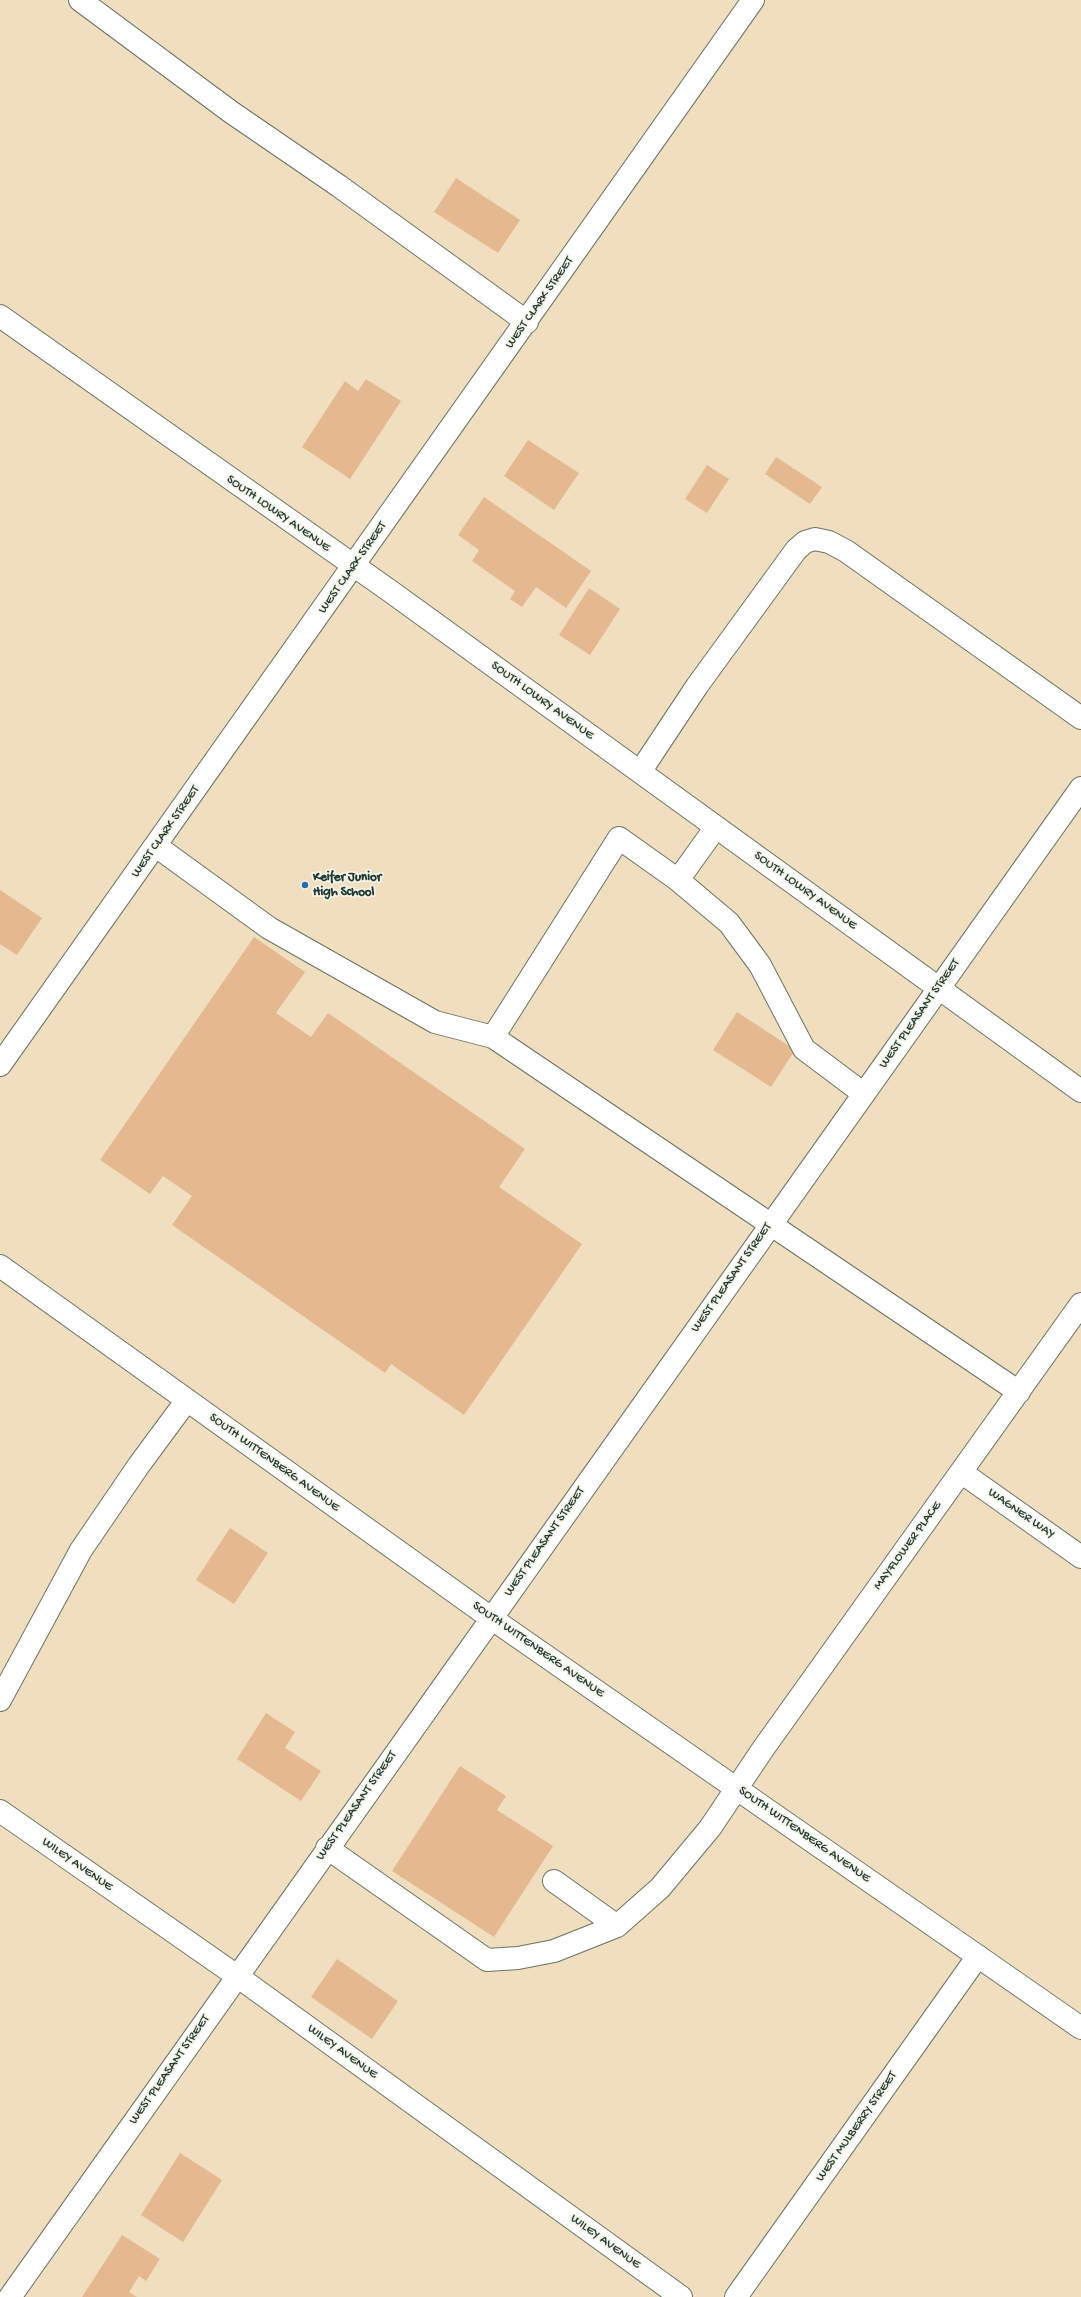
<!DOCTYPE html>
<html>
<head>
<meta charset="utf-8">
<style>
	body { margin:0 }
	canvas { display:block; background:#f0debf }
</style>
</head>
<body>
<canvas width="1081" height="2297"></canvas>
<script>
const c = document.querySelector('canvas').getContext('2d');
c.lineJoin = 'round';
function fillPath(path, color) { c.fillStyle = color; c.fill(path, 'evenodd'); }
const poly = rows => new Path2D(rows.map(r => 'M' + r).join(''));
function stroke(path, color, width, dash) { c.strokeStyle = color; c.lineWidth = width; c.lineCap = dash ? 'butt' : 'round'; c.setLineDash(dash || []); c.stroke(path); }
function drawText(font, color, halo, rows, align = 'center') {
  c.font = font + ' "Gochi Hand",sans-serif'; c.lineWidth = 3.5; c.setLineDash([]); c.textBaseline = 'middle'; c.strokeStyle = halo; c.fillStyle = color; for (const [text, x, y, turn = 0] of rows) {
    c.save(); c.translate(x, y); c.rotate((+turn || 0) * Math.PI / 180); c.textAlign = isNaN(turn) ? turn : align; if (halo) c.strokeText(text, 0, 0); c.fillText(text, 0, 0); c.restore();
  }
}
fillPath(poly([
	[456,178,520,220,498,253,434,212],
	[366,379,401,401,350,479,302,447,345,381,358,391],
	[528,440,579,473,554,510,504,476],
	[776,457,822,487,810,504,765,474],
	[707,465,729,479,707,513,685,499],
	[484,497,591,571,566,608,536,587,522,607,510,599,515,591,472,561,479,550,458,535],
	[589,588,620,609,590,655,559,635],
	[0,890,42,918,17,955,0,944],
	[254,937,305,972,276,1013,311,1037,328,1013,525,1149,499,1187,582,1244,464,1415,391,1364,385,1373,172,1225,192,1196,163,1176,150,1194,100,1160],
	[737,1012,795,1050,771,1087,713,1050],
	[230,1528,268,1553,234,1604,196,1580],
	[266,1713,295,1732,285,1748,321,1771,301,1801,237,1759],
	[460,1766,506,1796,497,1810,553,1846,494,1937,392,1871],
	[337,1959,398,2001,372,2039,311,1997],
	[180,2153,222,2180,183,2242,141,2215],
	[122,2235,160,2259,146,2281,139,2276,129,2292,137,2297,82,2297]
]), '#e4b98f');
const minor = poly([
	[80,0,231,112,339,186,527,322],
	[0,316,390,591,1081,1091],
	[640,772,697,686,796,550,805,542,815,539,829,542,846,551,1081,718],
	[716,827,678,880,729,923,760,965,804,1049,864,1094],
	[156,846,269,928,435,1022,493,1037,1019,1392],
	[493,1037,619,838,678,880],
	[0,1065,753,0],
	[0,1266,491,1618,1081,2028],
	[961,1472,1081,1557],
	[0,1700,81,1550,139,1465,187,1400],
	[0,1811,237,1976,681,2297],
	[327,1848,487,1960,518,1958,554,1951,617,1926,660,1888,710,1828,763,1749,1081,1304],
	[554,1881,617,1926],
	[10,2297,1081,788],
	[736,2297,978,1956]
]);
stroke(minor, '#687565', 24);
stroke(minor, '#fff', 22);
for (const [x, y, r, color] of [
	[305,885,4,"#1f6fb2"]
]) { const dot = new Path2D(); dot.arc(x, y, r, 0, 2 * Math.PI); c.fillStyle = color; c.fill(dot); stroke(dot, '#f7f3e8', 1.5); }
drawText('13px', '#1f3d34', '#f7f3e8', [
	["WEST CLARK STREET",540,303,-55],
	["SOUTH LOWRY AVENUE",278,514,35],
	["WEST CLARK STREET",353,568,-55],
	["SOUTH LOWRY AVENUE",542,701,36],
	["WEST CLARK STREET",166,832,-55],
	["SOUTH LOWRY AVENUE",805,891,36],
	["WEST PLEASANT STREET",920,1014,-55],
	["WEST PLEASANT STREET",732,1278,-55],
	["SOUTH WITTENBERG AVENUE",274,1463,36],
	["WAGNER WAY",1021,1514,35],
	["WEST PLEASANT STREET",545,1542,-55],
	["MAYFLOWER PLACE",908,1546,-54],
	["SOUTH WITTENBERG AVENUE",538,1650,35],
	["WEST PLEASANT STREET",357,1806,-55],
	["SOUTH WITTENBERG AVENUE",804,1835,35],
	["WILEY AVENUE",77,1865,35],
	["WILEY AVENUE",342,2052,36],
	["WEST PLEASANT STREET",170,2070,-55],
	["WEST MULBERRY STREET",857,2127,-55],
	["WILEY AVENUE",605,2242,36]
]);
drawText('bold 13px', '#1f3d34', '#f7f3e8', [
	["Keifer Junior",313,878],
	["High School",313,893]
], 'left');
</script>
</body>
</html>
